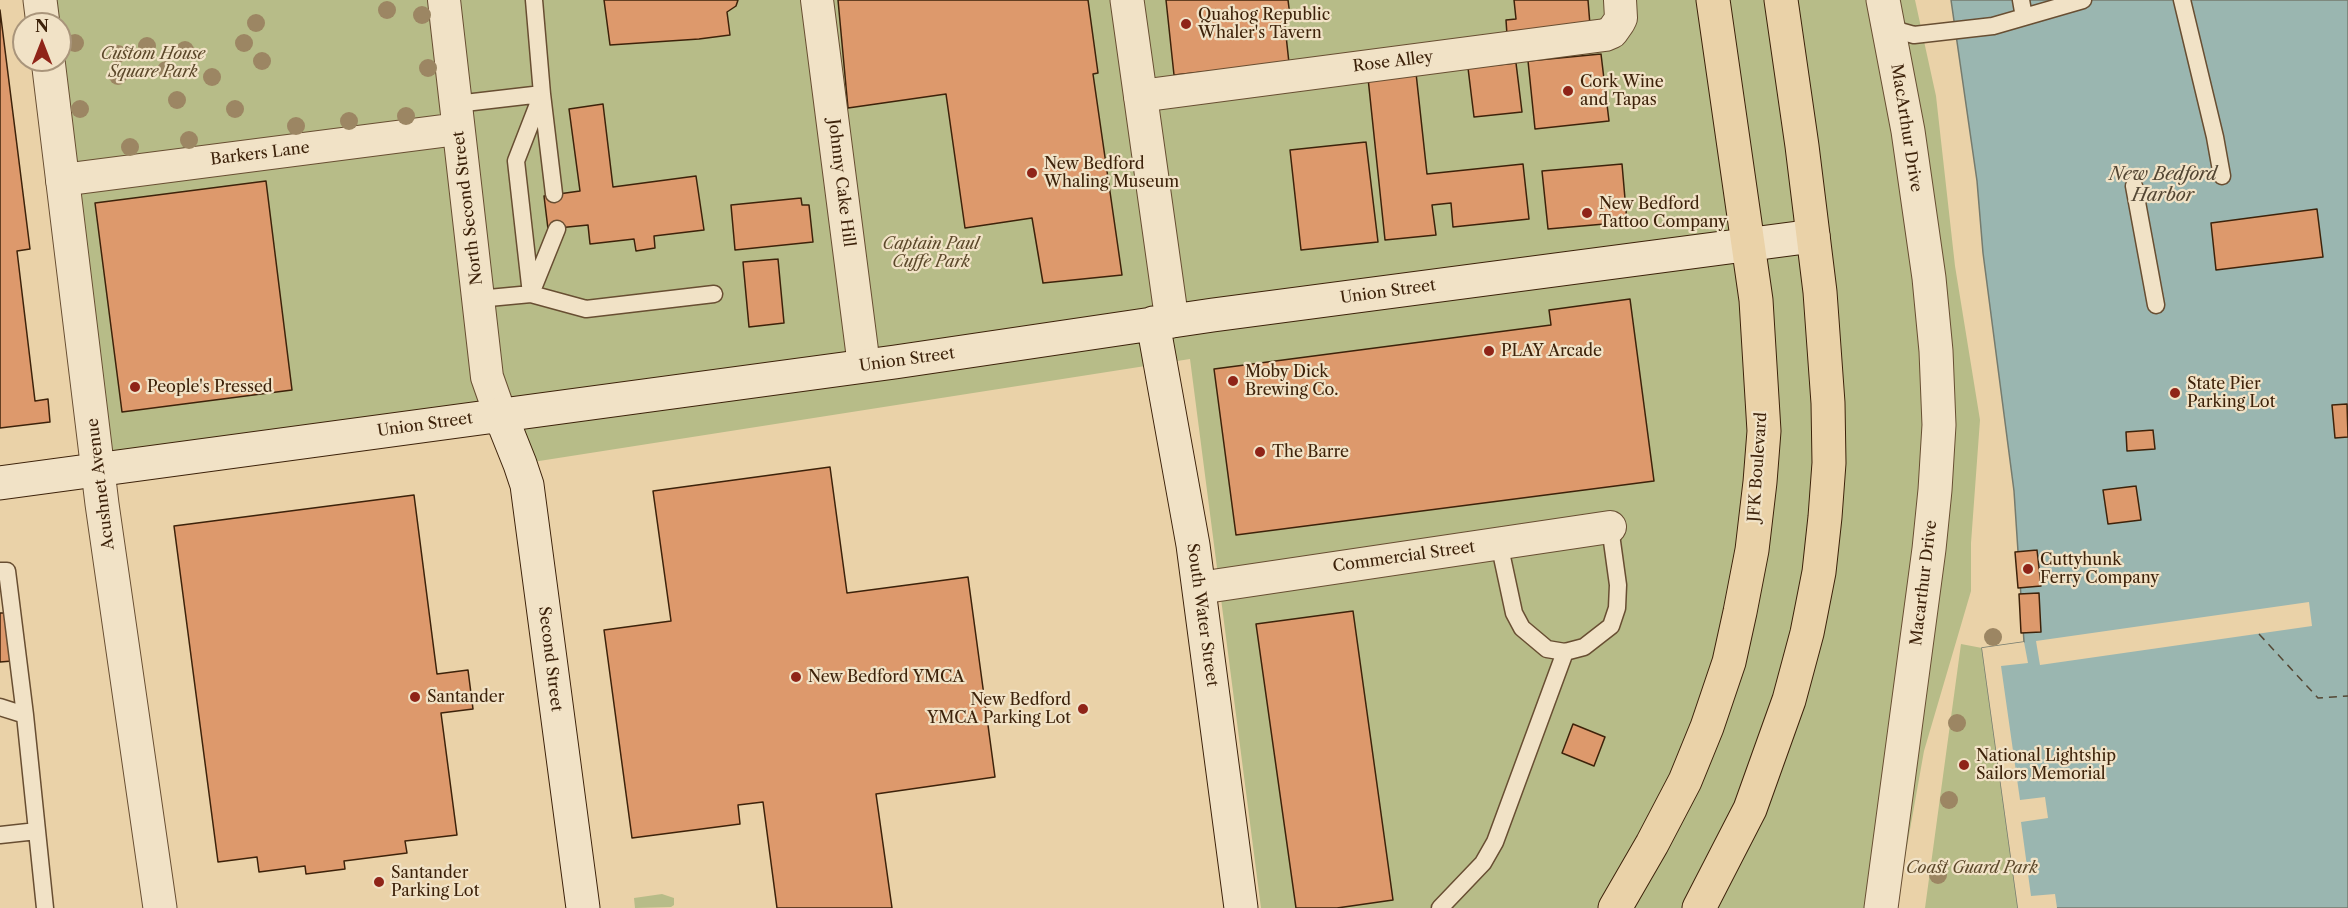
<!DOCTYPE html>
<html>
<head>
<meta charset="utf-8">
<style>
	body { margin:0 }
	#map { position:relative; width:2348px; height:908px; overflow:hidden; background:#ead2a8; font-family:"Libre Caslon Text",serif }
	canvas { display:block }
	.north { position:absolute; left:12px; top:12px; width:60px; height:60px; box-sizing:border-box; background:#f1e2c6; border:2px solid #a9957b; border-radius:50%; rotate:0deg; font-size:16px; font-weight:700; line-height:24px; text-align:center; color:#3d220a }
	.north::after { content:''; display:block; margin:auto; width:21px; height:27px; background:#8f2418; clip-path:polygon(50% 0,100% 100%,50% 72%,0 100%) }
</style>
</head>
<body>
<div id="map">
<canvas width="2348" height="908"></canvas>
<div class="north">N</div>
</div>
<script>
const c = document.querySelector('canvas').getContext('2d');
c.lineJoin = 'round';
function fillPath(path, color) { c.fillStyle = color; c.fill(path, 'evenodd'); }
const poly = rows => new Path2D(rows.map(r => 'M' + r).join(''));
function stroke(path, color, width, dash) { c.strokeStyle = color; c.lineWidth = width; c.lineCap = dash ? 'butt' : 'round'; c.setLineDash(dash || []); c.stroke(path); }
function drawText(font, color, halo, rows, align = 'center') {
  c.font = font + ' "Libre Caslon Text",serif'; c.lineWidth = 4.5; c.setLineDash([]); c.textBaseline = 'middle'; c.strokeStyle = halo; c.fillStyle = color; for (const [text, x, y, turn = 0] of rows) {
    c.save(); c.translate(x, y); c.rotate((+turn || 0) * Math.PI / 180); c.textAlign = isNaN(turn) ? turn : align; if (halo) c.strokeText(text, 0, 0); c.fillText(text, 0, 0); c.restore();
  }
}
fillPath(poly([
	[40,0,1915,0,1936,96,1955,266,1980,420,1971,543,1971,591,1924,751,1896,908,1261,908,1190,359,520,464,500,414,98,469,60,60,60,24,43,24],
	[1961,644,1982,648,2018,908,1925,908],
	[662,894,674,898,674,905,671,907,635,908,634,898]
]), '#b7bc88');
const water = poly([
	[1951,0,2348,0,2348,908,2018,908,1982,648,2024,642,2014,491,1983,253,1977,181,1951,0]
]);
fillPath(water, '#9ab6b0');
stroke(water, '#757b6e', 1.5);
fillPath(poly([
	[2309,602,2312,626,2040,665,2036,641],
	[2024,642,2028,663,2001,666,2020,800,2045,797,2048,818,2021,822,2031,896,2055,894,2057,908,2018,908,1982,648]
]), '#ead2a8');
stroke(poly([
	[2259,634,2318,698,2348,696]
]), '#544734', 1.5, [8, 6]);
const building = poly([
	[604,0,738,0,736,6,727,12,730,35,699,39,610,45,604,0],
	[838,0,1088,0,1098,73,1093,74,1122,275,1043,283,1032,218,965,228,946,94,848,108,838,0],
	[1166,0,1288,0,1290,16,1284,17,1289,63,1174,75,1166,0],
	[1514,0,1588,0,1590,25,1507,35,1506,20,1516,19,1514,0],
	[0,10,30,249,17,251,35,401,48,399,50,422,0,428,0,10],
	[1601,54,1609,121,1535,129,1528,61,1601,54],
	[1516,63,1522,112,1474,117,1468,68,1516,63],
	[1416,73,1427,174,1523,164,1529,219,1453,227,1451,203,1432,205,1436,235,1385,240,1368,78,1416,73],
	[603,104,613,187,696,176,704,230,654,236,655,248,636,251,634,239,590,244,588,225,548,229,544,196,580,191,569,109,603,104],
	[1366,142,1378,242,1301,250,1290,150,1366,142],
	[1622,164,1627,222,1548,229,1542,171,1622,164],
	[266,181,292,390,122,412,95,203,266,181],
	[801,198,802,205,809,205,813,242,735,250,731,205,801,198],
	[2317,209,2323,257,2216,270,2211,223,2317,209],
	[778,259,784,323,749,327,743,262,778,259],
	[1630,299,1654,481,1236,535,1214,369,1551,325,1549,310,1630,299],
	[2347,404,2348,437,2335,438,2332,405,2347,404],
	[2153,430,2155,449,2127,451,2126,432,2153,430],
	[830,467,847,593,968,577,995,777,876,794,892,908,777,908,763,802,738,805,740,824,632,838,604,630,671,621,653,491,830,467],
	[2136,486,2141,520,2108,524,2103,490,2136,486],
	[414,495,437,674,468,670,473,709,441,713,457,835,405,841,407,853,344,861,345,869,306,874,305,866,259,872,257,857,218,862,174,526,414,495],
	[2037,550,2041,586,2018,588,2015,552,2037,550],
	[2039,593,2041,632,2021,633,2019,594,2039,593],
	[1353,611,1393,900,1337,908,1296,908,1256,624,1353,611],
	[0,613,5,613,12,661,0,662,0,613],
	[1573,724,1605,737,1594,766,1562,753,1573,724]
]);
fillPath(building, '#dd996c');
stroke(building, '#3d220a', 1.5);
const service = poly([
	[2021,0,2024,17],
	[2182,0,2215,137,2222,176],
	[1889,28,1914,35,1993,26,2083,0],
	[456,104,542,94,554,194],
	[2134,186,2156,305],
	[532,291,557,229],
	[531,294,516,161,542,94,534,0],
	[478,299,531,294,586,309,714,294],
	[1499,543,1514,613,1522,628,1547,649,1565,652,1584,647,1611,626,1617,608,1618,585,1610,527],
	[0,571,7,571,25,715,45,908],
	[0,707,25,715],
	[0,835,37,831],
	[1440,908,1483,863,1495,842,1565,652]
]);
const minor = poly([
	[444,0,487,377,500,414],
	[817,0,864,366],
	[1140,96,1605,35,1612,32,1619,22,1621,18,1620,0],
	[62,180,458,129],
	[1199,588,1610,527]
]);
const tertiary = poly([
	[40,0,43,24],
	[1127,0,1172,321],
	[48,60,102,504,160,908],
	[1881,908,1929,549,1935,490,1939,425,1936,351,1929,278,1908,131,1883,0]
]);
const secondary = poly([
	[1153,323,1193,545,1241,908],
	[500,414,520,464,527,485,583,908],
	[0,483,895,362,1213,315,1813,236]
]);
const primary = poly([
	[1615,908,1652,844,1685,781,1707,727,1729,662,1740,612,1752,550,1760,482,1764,431,1756,300,1713,0],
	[1699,908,1750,809,1789,700,1807,633,1819,572,1825,517,1829,463,1828,403,1820,292,1802,146,1781,0]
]);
stroke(service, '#684e32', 19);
stroke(minor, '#684e32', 34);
stroke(tertiary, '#684e32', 35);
stroke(secondary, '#3d220a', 35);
stroke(primary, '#3d220a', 35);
stroke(service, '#f1e2c6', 16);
stroke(minor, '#f1e2c6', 32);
stroke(tertiary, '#f1e2c6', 33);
stroke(secondary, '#f1e2c6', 33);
stroke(primary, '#ead2a8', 33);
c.fillStyle = '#9c8663';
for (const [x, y] of [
	[387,10],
	[422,15],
	[256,23],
	[75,43],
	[244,43],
	[147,46],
	[185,50],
	[118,54],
	[262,61],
	[428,68],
	[166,70],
	[118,76],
	[212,77],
	[177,100],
	[80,109],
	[235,109],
	[406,116],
	[349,121],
	[296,126],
	[189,140],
	[130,147],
	[1993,637],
	[1957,723],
	[1949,800],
	[1938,875]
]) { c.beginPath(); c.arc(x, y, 9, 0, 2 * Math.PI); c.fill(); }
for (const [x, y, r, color] of [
	[1186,24,6,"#8f2418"],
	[1568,91,6,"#8f2418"],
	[1032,173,6,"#8f2418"],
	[1587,213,6,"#8f2418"],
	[1489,351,6,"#8f2418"],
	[1233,381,6,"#8f2418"],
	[135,387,6,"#8f2418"],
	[2175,393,6,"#8f2418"],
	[1260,452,6,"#8f2418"],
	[2028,569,6,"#8f2418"],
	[796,677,6,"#8f2418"],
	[415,697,6,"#8f2418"],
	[1083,709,6,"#8f2418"],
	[1964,765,6,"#8f2418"],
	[379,882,6,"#8f2418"]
]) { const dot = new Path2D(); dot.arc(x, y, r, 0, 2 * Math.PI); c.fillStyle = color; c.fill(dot); stroke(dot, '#f1e2c6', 2); }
drawText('16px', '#3d220a', '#f1e2c6', [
	["Quahog Republic",1198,15],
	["Whaler's Tavern",1198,33],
	["Cork Wine",1580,82],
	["and Tapas",1580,100],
	["New Bedford",1044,164],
	["Whaling Museum",1044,182],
	["New Bedford",1599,204],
	["Tattoo Company",1599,222],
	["PLAY Arcade",1501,351],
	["Moby Dick",1245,372],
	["Brewing Co.",1245,390],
	["State Pier",2187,384],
	["Parking Lot",2187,402],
	["People's Pressed",147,387],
	["The Barre",1272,452],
	["Cuttyhunk",2040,560],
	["Ferry Company",2040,578],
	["New Bedford YMCA",808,677],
	["Santander",427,697],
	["New Bedford",1071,700,"right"],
	["YMCA Parking Lot",1071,718,"right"],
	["National Lightship",1976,756],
	["Sailors Memorial",1976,774],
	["Santander",391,873],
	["Parking Lot",391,891]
], 'left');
drawText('italic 16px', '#5c482a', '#f1e2c6', [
	["Custom House",153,54],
	["Square Park",153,72],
	["Captain Paul",931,244],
	["Cuffe Park",931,262],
	["Coast Guard Park",1972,868]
]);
drawText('16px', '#3d220a', '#f1e2c6', [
	["Rose Alley",1393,62,-7],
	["MacArthur Drive",1906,128,81],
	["Barkers Lane",260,154,-7],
	["Johnny Cake Hill",841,183,83],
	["North Second Street",468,208,-97],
	["Union Street",1388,292,-8],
	["Union Street",907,360,-8],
	["Union Street",425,425,-8],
	["JFK Boulevard",1758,467,-86],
	["Acushnet Avenue",101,484,-97],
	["Commercial Street",1404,557,-8],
	["Macarthur Drive",1924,583,-83],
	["South Water Street",1202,615,82],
	["Second Street",550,659,83]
]);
drawText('italic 18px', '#544734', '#f1e2c6', [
	["New Bedford",2163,175],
	["Harbor",2163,196]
]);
</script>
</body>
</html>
